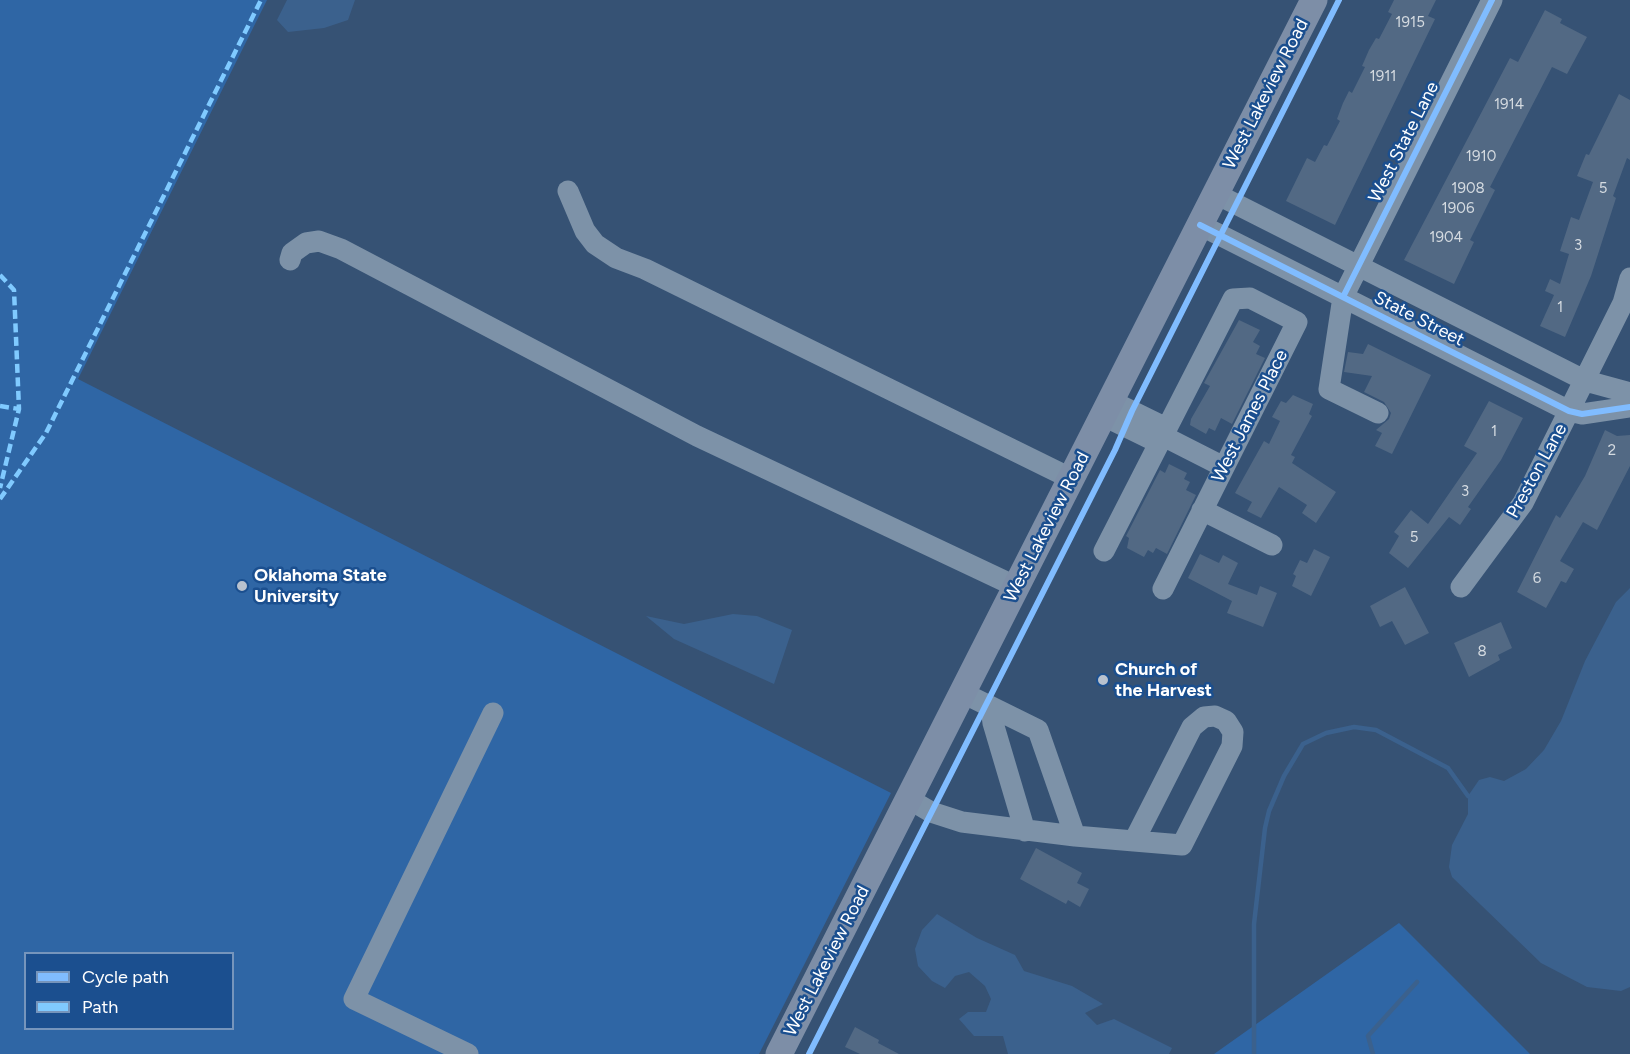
<!DOCTYPE html>
<html>
<head>
<meta charset="utf-8">
<style>
	body { margin:0 }
	#map { position:relative; width:1630px; height:1054px; overflow:hidden; background:#365274; font-family:Figtree,sans-serif }
	canvas { display:block }
	.legend { position:absolute; left:24px; top:952px; width:210px; height:78px; box-sizing:border-box; background:#1b4f8f; border:2px solid #7695bc; margin:0; padding:8px 10px; list-style:none; font-size:18px; color:#fff }
	.legend li { display:flex; align-items:center; gap:12px; height:30px }
	.legend b { width:30px; border:2px solid #7695bc }
</style>
</head>
<body>
<div id="map">
<canvas width="1630" height="1054"></canvas>
<ul class="legend">
<li><b style="height:8px;background:#80bcff"></b>Cycle path</li>
<li><b style="height:8px;background:#80caff"></b>Path</li>
</ul>
</div>
<script>
const c = document.querySelector('canvas').getContext('2d');
c.lineJoin = 'round';
function fillPath(path, color) { c.fillStyle = color; c.fill(path, 'evenodd'); }
const poly = rows => new Path2D(rows.map(r => 'M' + r).join(''));
function stroke(path, color, width, dash) { c.strokeStyle = color; c.lineWidth = width; c.lineCap = dash ? 'butt' : 'round'; c.setLineDash(dash || []); c.stroke(path); }
function drawText(font, color, halo, rows, align = 'center') {
  c.font = font + ' Figtree,sans-serif'; c.lineWidth = 5; c.setLineDash([]); c.textBaseline = 'middle'; c.strokeStyle = halo; c.fillStyle = color; for (const [text, x, y, turn = 0] of rows) {
    c.save(); c.translate(x, y); c.rotate((+turn || 0) * Math.PI / 180); c.textAlign = isNaN(turn) ? turn : align; if (halo) c.strokeText(text, 0, 0); c.fillText(text, 0, 0); c.restore();
  }
}
fillPath(poly([
	[0,0,267,0,78,379,891,793,759,1054,0,1054],
	[26,954,232,954,232,1028,26,1028],
	[1399,923,1530,1054,1214,1054]
]), '#2f66a5');
fillPath(poly([
	[287,0,355,0,348,20,324,28,288,32,277,20],
	[1630,588,1630,987,1621,991,1587,987,1541,963,1452,877,1449,867,1452,845,1468,814,1468,796,1479,780,1490,777,1504,781,1526,769,1544,750,1561,721,1585,661,1616,602],
	[733,614,757,616,792,630,774,684,674,639,646,616,684,624],
	[937,914,977,938,1015,955,1024,971,1072,986,1103,1004,1085,1013,1097,1025,1114,1019,1172,1048,1169,1054,1008,1054,1003,1036,974,1036,959,1019,968,1012,986,1012,991,999,985,986,969,972,955,976,945,988,932,981,918,966,915,949,922,930]
]), '#3b618d');
stroke(poly([
	[1254,1054,1254,924,1265,828,1269,811,1284,776,1303,744,1326,733,1354,727,1376,730,1448,768,1468,796],
	[1373,1054,1368,1036,1417,982]
]), '#3b618d', 4.5);
fillPath(poly([
	[1394,0,1436,0,1428,16,1435,19,1335,225,1286,201,1307,158,1315,162,1324,145,1327,146,1340,121,1337,119,1343,103,1349,91,1352,93,1365,67,1362,66,1369,50,1376,38,1379,39,1392,14,1388,12],
	[1545,10,1562,19,1560,23,1587,37,1567,74,1552,67,1490,187,1495,190,1470,240,1474,242,1454,284,1404,260,1510,58,1518,62],
	[1619,94,1630,100,1630,160,1627,158,1613,196,1616,198,1591,276,1565,337,1540,326,1554,295,1545,291,1550,279,1560,284,1569,254,1560,251,1571,217,1579,220,1593,182,1577,176,1586,154,1589,155],
	[1239,320,1260,330,1253,342,1260,346,1256,354,1265,358,1232,424,1221,418,1215,431,1209,428,1206,434,1190,425,1191,419,1210,386,1204,383],
	[1368,344,1431,375,1392,454,1375,446,1382,433,1376,430,1389,419,1391,413,1384,402,1364,392,1372,376,1344,372,1348,352,1363,354],
	[1293,395,1313,404,1309,414,1312,416,1291,455,1295,457,1292,463,1336,492,1316,523,1302,513,1307,505,1279,487,1261,518,1247,511,1252,502,1235,493,1264,441,1269,444,1280,421,1272,417,1281,401,1286,403],
	[1489,401,1523,418,1501,460,1468,507,1471,509,1460,525,1449,517,1408,568,1389,553,1399,536,1394,532,1411,510,1428,524,1477,453,1464,446],
	[1605,430,1617,436,1630,435,1630,466,1597,530,1583,522,1560,561,1574,569,1566,583,1561,581,1546,608,1517,592,1556,515,1560,518,1585,476],
	[1169,464,1187,473,1184,479,1190,482,1186,490,1196,495,1167,554,1156,548,1153,553,1148,550,1144,557,1127,548,1129,538,1126,536,1160,470,1165,473],
	[1314,549,1330,557,1311,596,1292,586,1296,576,1293,574,1300,560,1307,563],
	[1200,554,1219,563,1223,555,1238,563,1228,584,1257,595,1260,586,1277,593,1263,627,1227,613,1232,601,1188,578],
	[1405,587,1429,633,1405,645,1392,621,1380,627,1370,606],
	[1501,622,1512,648,1498,655,1500,660,1469,677,1454,643],
	[1036,848,1082,873,1077,883,1089,889,1080,907,1068,900,1066,904,1020,879],
	[855,1027,879,1040,878,1043,899,1054,860,1054,845,1047]
]), '#526984');
stroke(poly([
	[568,191,585,231,595,244,616,258,645,269,1072,479],
	[1216,194,1586,381,1630,393],
	[1200,225,1569,411,1582,414,1630,407],
	[290,260,292,253,306,243,319,241,341,249,697,436,1017,587],
	[1111,401,1158,424,1163,436,1224,467],
	[1378,413,1329,389,1343,297,1492,0],
	[1104,416,1151,439,1163,436],
	[1202,510,1272,545],
	[1104,551,1233,299,1250,298,1297,322,1163,589],
	[1461,587,1523,503,1623,303,1630,278],
	[963,693,1038,730,1075,836],
	[991,708,993,723,1025,831],
	[909,799,931,812,962,822,1075,836,1134,841,1182,845,1232,746,1233,732,1226,721,1215,716,1204,717,1192,727,1134,841],
	[468,1054,354,999,493,713]
]), '#7d92a8', 21);
stroke(poly([
	[779,1054,1314,0]
]), '#7d8ea7', 27);
stroke(poly([
	[0,275,14,290,19,409,0,488],
	[0,406,19,409],
	[0,499,46,433,261,0]
]), '#80caff', 4.5, [9, 4.5]);
stroke(poly([
	[1200,225,1569,411,1582,414,1630,407],
	[1343,297,1492,0],
	[809,1054,1115,450,1132,411,1339,0]
]), '#80bcff', 6);
for (const [x, y, r, color] of [
	[242,586,6,"#b9c2ce"],
	[1103,680,6,"#b9c2ce"]
]) { const dot = new Path2D(); dot.arc(x, y, r, 0, 2 * Math.PI); c.fillStyle = color; c.fill(dot); stroke(dot, '#1b4f8f', 2); }
drawText('15px', '#d4dae0', null, [
	["1915",1410,23],
	["1911",1383,77],
	["1914",1509,105],
	["1910",1481,157],
	["1908",1468,189],
	["5",1603,189],
	["1906",1458,209],
	["1904",1446,238],
	["3",1578,246],
	["1",1560,308],
	["1",1494,432],
	["2",1612,451],
	["3",1465,492],
	["5",1414,538],
	["6",1537,579],
	["8",1482,652]
]);
drawText('18px', '#fff', '#1b4f8f', [
	["West Lakeview Road",1266,94,-63],
	["West State Lane",1404,142,-63],
	["State Street",1419,319,27],
	["West James Place",1250,416,-63],
	["Preston Lane",1537,471,-61],
	["West Lakeview Road",1047,527,-63],
	["West Lakeview Road",827,961,-63]
]);
drawText('bold 18px', '#fff', '#1b4f8f', [
	["Oklahoma State",254,576],
	["University",254,597],
	["Church of",1115,670],
	["the Harvest",1115,691]
], 'left');
</script>
</body>
</html>
